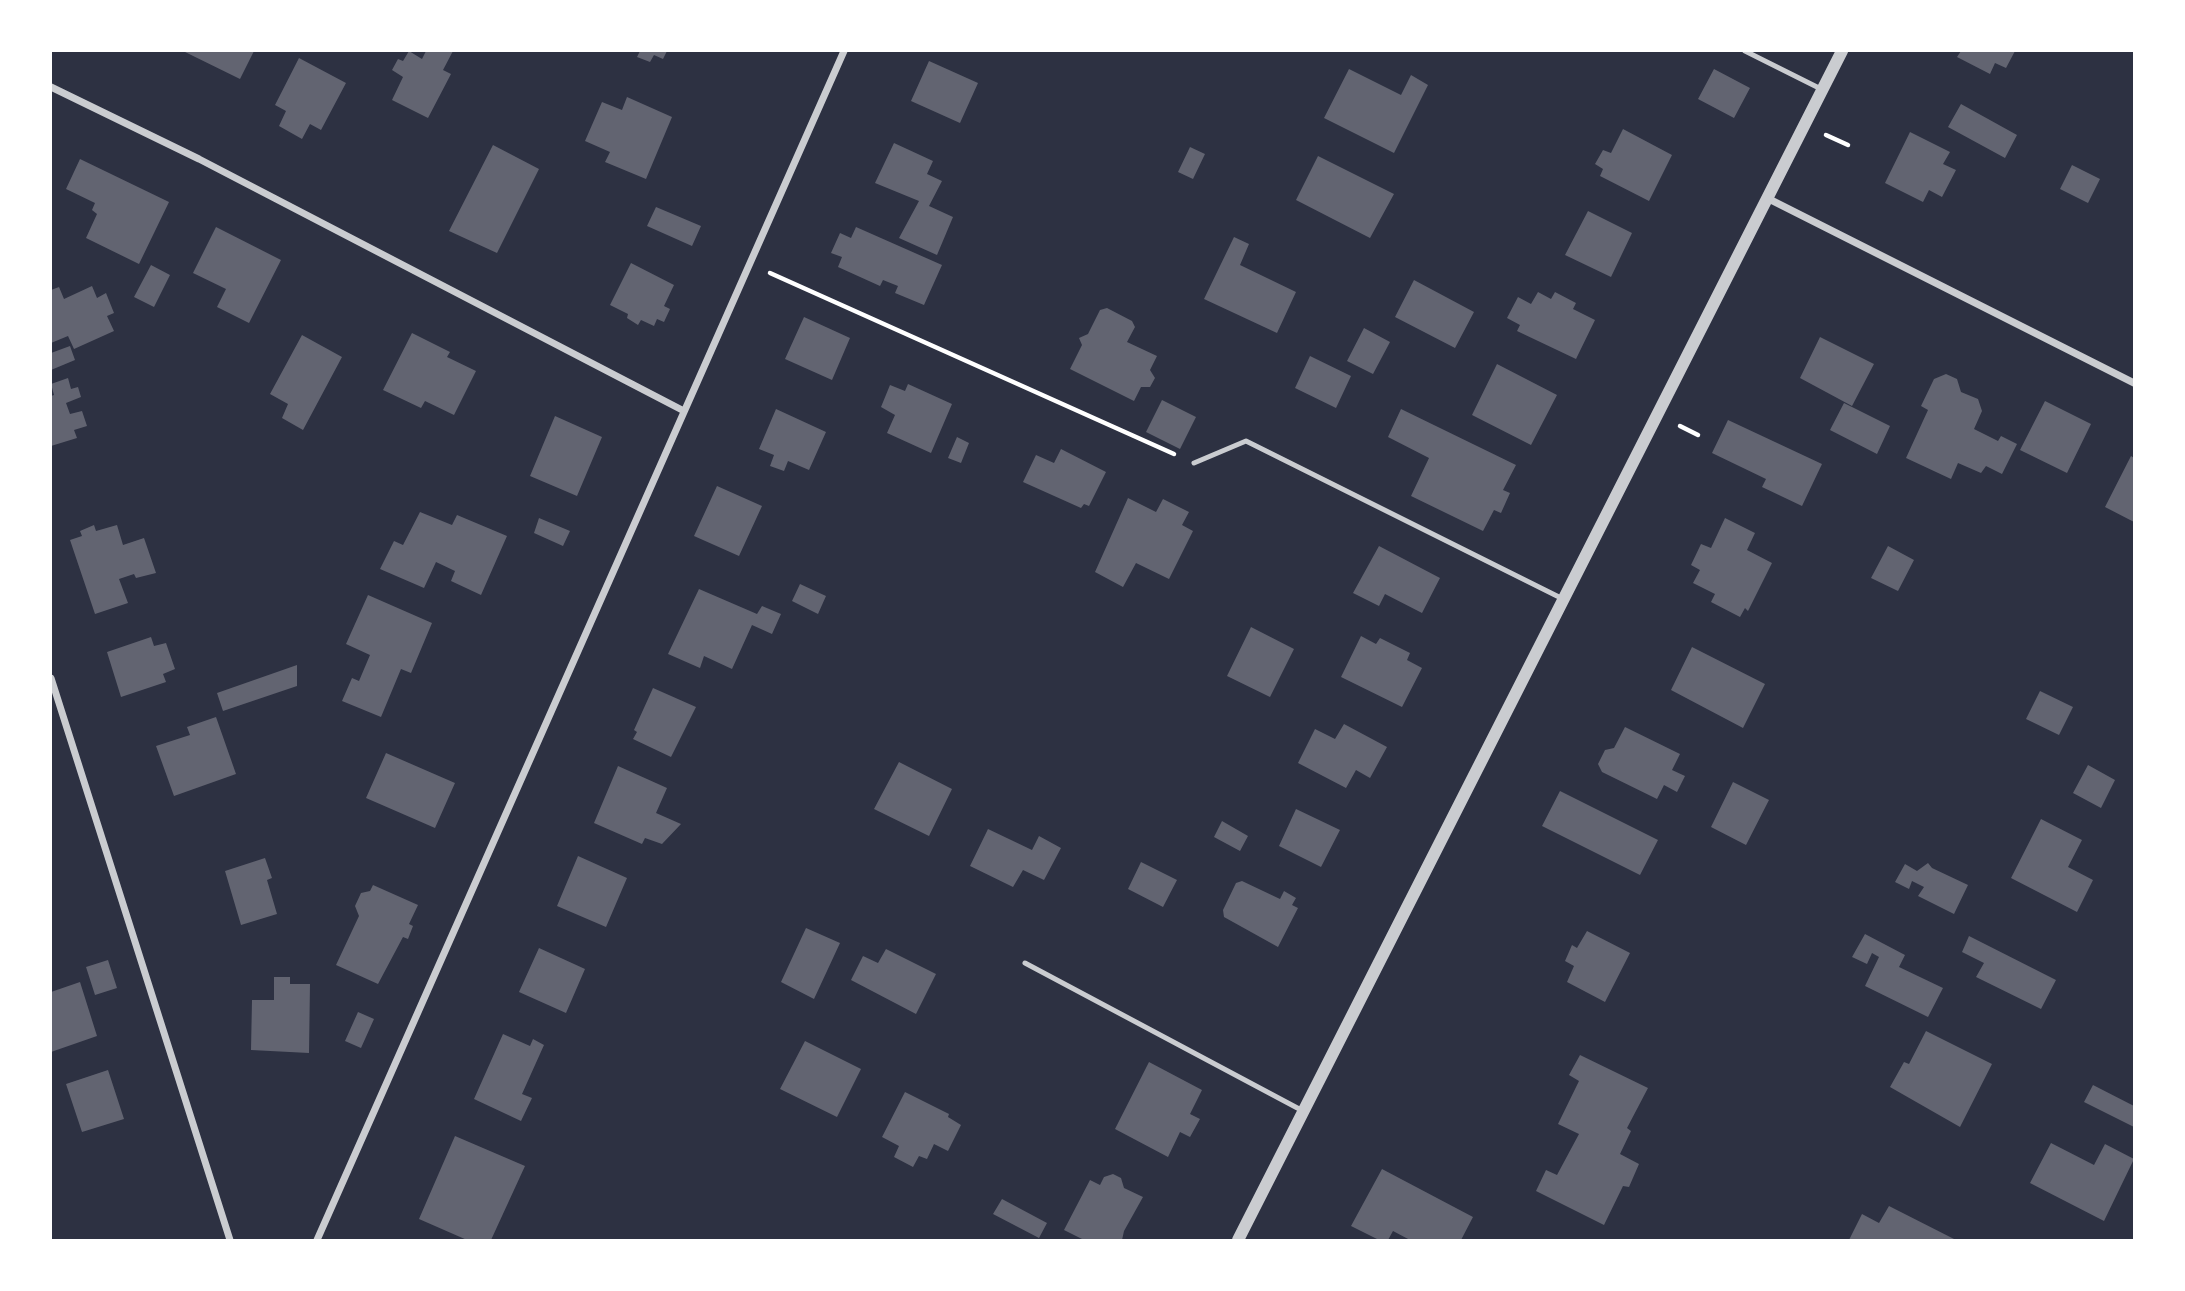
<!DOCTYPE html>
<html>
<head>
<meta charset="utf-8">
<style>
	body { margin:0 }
	#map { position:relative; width:2185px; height:1291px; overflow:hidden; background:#2d3142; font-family:"Source Sans 3",sans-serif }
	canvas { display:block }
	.frame { position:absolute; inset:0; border:52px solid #fff; pointer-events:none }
</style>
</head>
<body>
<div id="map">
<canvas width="2185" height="1291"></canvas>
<div class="frame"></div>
</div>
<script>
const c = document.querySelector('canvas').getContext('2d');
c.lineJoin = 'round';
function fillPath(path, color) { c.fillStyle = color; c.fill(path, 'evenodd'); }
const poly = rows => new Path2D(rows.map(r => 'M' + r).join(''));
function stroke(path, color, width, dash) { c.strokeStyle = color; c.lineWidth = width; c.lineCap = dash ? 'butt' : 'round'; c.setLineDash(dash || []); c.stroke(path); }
fillPath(poly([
	[183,51,254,51,240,79],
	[409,51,422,59,426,51,453,51,443,70,451,74,428,118,392,100,403,77,392,70,398,59,403,61],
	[640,51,667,51,663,59,654,55,650,62,637,57],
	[1961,51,2015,51,2006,68,1995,63,1990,74,1957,57],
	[299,58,346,83,321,130,310,124,302,139,279,126,286,111,275,105],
	[929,61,978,83,960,123,911,101],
	[1349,69,1401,95,1411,75,1428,85,1394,153,1324,118],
	[1714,69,1750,88,1734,118,1698,99],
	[627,97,672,117,646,179,605,162,610,152,585,141,602,102,622,110],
	[1961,104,2017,135,2005,158,1948,127],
	[1623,129,1672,155,1649,201,1600,176,1603,169,1595,164,1603,150,1611,153],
	[1910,132,1950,152,1943,164,1956,170,1942,197,1929,190,1923,202,1885,183],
	[894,143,933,161,927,174,942,181,929,206,953,217,937,255,899,238,919,201,875,183],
	[493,145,539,169,497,253,449,231],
	[1190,147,1205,154,1193,179,1178,172],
	[1318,156,1394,194,1370,238,1296,200],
	[80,159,169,202,139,264,86,238,97,214,92,210,95,203,66,189],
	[2072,165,2100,179,2088,203,2060,189],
	[656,207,701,226,692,246,647,226],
	[1588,211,1632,233,1611,277,1565,255],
	[216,227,281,260,249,323,217,307,226,289,193,273],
	[856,227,942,265,924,305,895,293,898,286,883,280,880,286,838,267,842,257,831,253,840,233,851,238],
	[1234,237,1249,244,1240,265,1296,292,1277,333,1204,299],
	[631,263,674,285,664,306,670,309,664,322,657,319,654,326,641,320,638,325,627,318,628,314,610,305],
	[151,265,170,275,154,307,134,297],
	[1414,280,1474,312,1455,348,1395,317],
	[92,286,97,298,106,293,114,313,107,316,114,331,74,349,68,336,51,343,51,290,59,287,64,299],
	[1538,292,1551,299,1555,292,1576,303,1573,309,1595,320,1576,359,1517,331,1520,325,1507,318,1518,297,1531,304],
	[1107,308,1132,321,1135,327,1127,342,1157,356,1150,370,1155,378,1150,387,1141,387,1134,401,1070,369,1082,345,1079,338,1088,334,1100,310],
	[804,317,850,338,832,380,785,359],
	[1364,328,1390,342,1373,374,1347,361],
	[412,333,450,352,447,357,476,371,454,415,425,401,421,408,383,390],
	[302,335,342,357,303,430,282,418,288,404,270,394],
	[1820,337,1874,364,1852,406,1800,378],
	[70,346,75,360,51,370,51,353],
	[1310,356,1351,376,1336,408,1295,388],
	[1497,364,1557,395,1531,445,1472,415],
	[1946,374,1957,379,1961,392,1978,399,1982,411,1974,429,1998,441,2001,436,2017,444,2002,474,1986,466,1981,473,1958,463,1951,479,1906,458,1928,410,1921,406,1934,379],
	[68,378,71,389,78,387,81,397,66,403,70,414,82,411,87,426,74,430,77,438,51,446,51,396,54,395,51,384],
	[908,384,952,404,931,453,887,433,895,415,881,407,890,385,905,391],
	[1162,400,1196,417,1180,449,1146,432],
	[2045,401,2091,424,2067,473,2020,450],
	[1844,403,1890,426,1877,454,1830,430],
	[776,409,826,432,809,470,788,461,784,471,770,466,774,455,759,449],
	[1401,409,1516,465,1503,490,1510,493,1501,513,1494,510,1483,531,1411,496,1429,458,1388,437],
	[555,416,602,437,577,496,530,476],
	[1728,420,1822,464,1802,506,1762,487,1766,479,1712,453],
	[957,437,969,443,961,463,948,458],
	[1061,449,1106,472,1089,506,1084,504,1081,508,1023,482,1036,455,1054,463],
	[2131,456,2134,458,2134,522,2105,507],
	[717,486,762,506,739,556,694,536],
	[1128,498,1156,512,1163,499,1189,512,1182,525,1193,531,1169,579,1136,563,1123,587,1095,572],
	[420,512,452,525,457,515,507,536,481,595,451,581,455,571,436,562,424,588,380,569,394,541,403,545],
	[539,518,570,531,563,546,534,533],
	[1725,518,1755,533,1747,550,1772,563,1748,611,1745,608,1740,617,1711,602,1715,594,1693,583,1700,570,1691,565,1701,544,1711,548],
	[94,525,96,531,117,525,123,545,144,538,156,573,136,578,134,574,119,579,128,603,95,614,70,540,82,536,80,531],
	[1379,546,1440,578,1422,613,1385,594,1379,606,1353,593],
	[1888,546,1914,560,1898,591,1871,578],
	[800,584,826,596,818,614,792,601],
	[699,589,757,614,762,606,781,614,772,634,752,625,732,669,704,656,700,668,668,654],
	[368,595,432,623,411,673,401,669,381,717,342,701,352,678,359,681,370,655,346,644],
	[1251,627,1294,649,1270,697,1227,676],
	[1361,636,1376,644,1380,638,1410,653,1407,660,1422,668,1402,707,1341,677],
	[151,637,154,646,166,643,175,669,163,674,166,682,121,697,107,652],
	[1692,647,1765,684,1743,728,1671,690],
	[297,665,297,686,223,711,217,693],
	[653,688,696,707,671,757,633,739,637,732,634,730],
	[2040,691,2073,707,2059,735,2026,719],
	[216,717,236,774,174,796,156,746,190,735,187,727],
	[1344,724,1387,747,1370,778,1356,770,1346,788,1298,763,1315,729,1335,739],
	[1625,727,1680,754,1672,770,1685,776,1677,792,1664,785,1657,799,1602,772,1598,764,1605,750,1614,748],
	[386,753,455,783,435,828,366,798],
	[899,762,952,789,929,836,874,809],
	[2088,765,2115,780,2101,808,2073,793],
	[618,766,667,788,656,813,681,824,662,844,645,838,642,844,594,823],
	[1733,782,1769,800,1746,845,1711,827],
	[1560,791,1658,840,1640,875,1542,826],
	[1296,809,1340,830,1321,867,1279,846],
	[2041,819,2082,840,2068,867,2093,880,2077,912,2011,878],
	[1222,821,1248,836,1240,851,1214,837],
	[988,829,1032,850,1039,836,1061,848,1044,880,1023,870,1013,887,970,866],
	[578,856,627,878,606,927,557,906],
	[265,858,272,878,267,880,277,914,241,925,225,871],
	[1141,862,1177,880,1163,907,1128,889],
	[1928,863,1932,868,1968,885,1954,914,1918,896,1924,887,1912,881,1909,889,1895,882,1905,864,1917,871],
	[1242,881,1280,899,1284,891,1296,898,1292,905,1298,908,1278,947,1224,917,1223,910,1236,883],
	[373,885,418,905,409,924,413,926,408,939,403,937,378,984,336,965,359,916,355,906,361,893,370,891],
	[806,928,840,943,814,999,781,982],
	[1587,931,1630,953,1605,1002,1567,982,1574,966,1565,961,1572,945,1577,948],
	[1865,934,1905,955,1899,967,1943,988,1928,1017,1865,986,1879,957,1872,953,1867,964,1852,957],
	[1969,936,2056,980,2041,1009,1976,977,1984,963,1962,952],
	[539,948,585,969,566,1013,519,992],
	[886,949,936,974,916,1014,851,980,863,956,878,963],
	[108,960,117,988,95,995,86,967],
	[274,977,290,977,290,984,310,984,309,1053,251,1050,252,1000,274,1000],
	[80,982,97,1036,51,1052,51,992],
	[358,1012,374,1019,361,1048,345,1041],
	[1926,1031,1992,1064,1960,1127,1890,1087,1904,1062,1909,1064],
	[503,1034,530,1046,533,1039,544,1045,522,1094,532,1098,521,1121,474,1099],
	[805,1041,861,1069,837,1117,780,1089],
	[1580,1055,1648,1088,1627,1128,1631,1131,1620,1154,1639,1164,1629,1187,1623,1186,1604,1225,1536,1191,1546,1170,1557,1175,1579,1134,1558,1124,1579,1081,1569,1075],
	[1149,1062,1202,1090,1190,1114,1200,1119,1190,1137,1180,1132,1168,1157,1115,1129],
	[108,1070,124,1119,82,1132,66,1084],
	[2093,1085,2134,1106,2134,1127,2084,1102],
	[905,1092,949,1114,948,1117,961,1125,948,1151,934,1144,927,1159,919,1156,913,1167,894,1157,899,1146,882,1137],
	[455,1136,525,1166,491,1240,467,1240,419,1219],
	[2051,1143,2094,1165,2105,1144,2134,1159,2104,1221,2030,1183],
	[1382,1169,1473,1217,1461,1240,1410,1240,1393,1231,1388,1240,1379,1240,1351,1226],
	[1113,1174,1121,1178,1124,1188,1143,1197,1124,1231,1122,1240,1084,1240,1064,1230,1090,1180,1100,1185,1104,1177],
	[1002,1199,1047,1223,1039,1238,993,1214],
	[1889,1206,1956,1240,1849,1240,1862,1214,1879,1223]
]), '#626471');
stroke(poly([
	[1826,135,1848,145],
	[770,273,1174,454],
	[1680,426,1698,435]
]), '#fff', 4.5);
stroke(poly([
	[1745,51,1823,90],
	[1194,463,1246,441,1563,599],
	[1025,963,1303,1111]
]), '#caccd0', 5);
stroke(poly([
	[51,87,199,159,684,411],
	[1769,199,2134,383],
	[51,678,230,1240],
	[317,1240,844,51]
]), '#caccd0', 7);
stroke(poly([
	[1238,1240,1842,51]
]), '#caccd0', 12);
</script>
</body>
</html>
